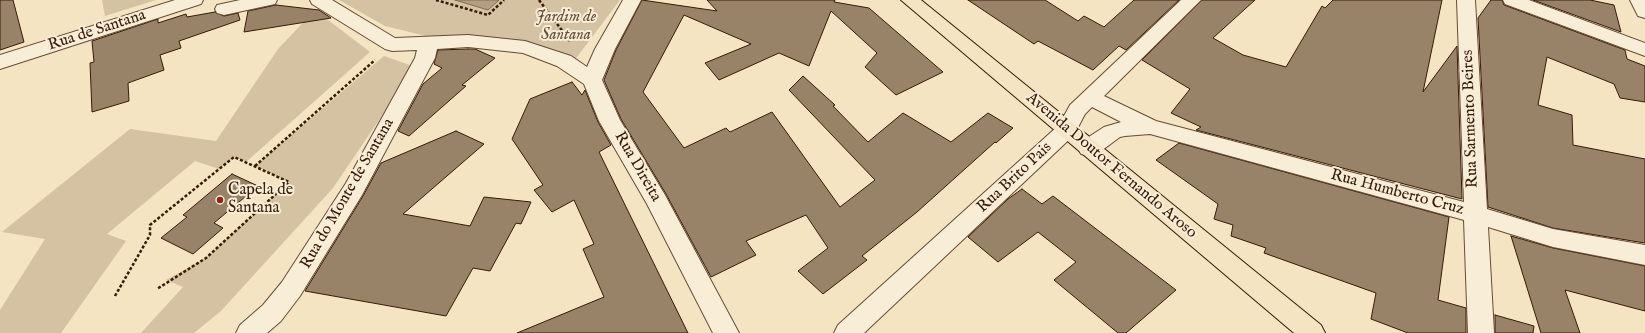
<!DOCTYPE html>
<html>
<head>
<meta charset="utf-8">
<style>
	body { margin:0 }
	canvas { display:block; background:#f4e4c1 }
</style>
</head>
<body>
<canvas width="1645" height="333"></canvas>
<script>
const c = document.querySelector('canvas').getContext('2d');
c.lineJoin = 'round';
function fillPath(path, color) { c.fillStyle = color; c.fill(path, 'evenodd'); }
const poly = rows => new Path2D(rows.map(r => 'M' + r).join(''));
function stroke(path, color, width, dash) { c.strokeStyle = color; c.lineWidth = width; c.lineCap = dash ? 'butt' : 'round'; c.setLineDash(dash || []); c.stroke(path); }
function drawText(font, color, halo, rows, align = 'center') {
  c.font = font + ' "IM FELL English",serif'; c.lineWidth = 4; c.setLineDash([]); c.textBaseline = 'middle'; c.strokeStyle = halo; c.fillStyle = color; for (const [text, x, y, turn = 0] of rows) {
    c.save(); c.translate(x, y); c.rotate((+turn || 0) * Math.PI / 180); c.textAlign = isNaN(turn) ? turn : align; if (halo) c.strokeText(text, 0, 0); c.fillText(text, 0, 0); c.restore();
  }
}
fillPath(poly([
	[102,0,156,0,105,16],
	[339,0,620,0,574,61,430,37,385,26],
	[315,10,370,52,246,162,234,157,219,169,195,161,107,234,126,241,61,333,0,333,0,310,45,239,2,232,130,129,216,141,278,49],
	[384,56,415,67,333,188,221,311,194,333,141,333,183,287,166,280,206,258,289,182,255,166]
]), '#d4c2a2');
const water = poly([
	[455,0,499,0,488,10,455,0]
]);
fillPath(water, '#b49f82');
stroke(water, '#826a51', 1);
const building = poly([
	[0,0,13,0,24,42,0,50,0,0],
	[642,0,717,11,707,0,835,0,834,2,869,8,943,72,896,95,865,67,877,53,831,11,809,66,779,53,719,80,705,63,751,44,684,15,643,92,684,148,726,128,730,132,772,112,840,207,875,180,789,90,803,76,835,105,833,106,868,142,903,113,951,142,988,113,1013,128,996,143,995,142,917,212,862,256,867,260,823,294,798,271,828,248,806,215,746,241,756,255,711,277,666,194,621,119,604,80,616,50,642,0],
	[968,0,1045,0,1078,21,1084,16,1104,27,1134,0,1179,0,1126,50,1119,46,1093,70,1038,41,1034,44,968,0],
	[1202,0,1255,0,1213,38,1243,55,1286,67,1322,6,1325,8,1333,0,1442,0,1423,92,1457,46,1462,199,1196,130,1201,127,1171,113,1190,89,1142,60,1202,0],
	[1491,0,1502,0,1504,5,1625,50,1627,59,1645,66,1645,102,1620,98,1614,84,1547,57,1538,105,1572,115,1573,145,1645,159,1645,243,1553,228,1488,207,1478,18,1491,0],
	[1533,0,1590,0,1614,5,1621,32,1533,0],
	[276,5,319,10,331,18,244,32,248,11,276,5],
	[215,12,224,16,238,13,240,20,179,41,181,48,160,55,164,70,128,83,129,101,92,112,90,63,94,62,92,41,158,19,158,23,186,14,187,17,215,12],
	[468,49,475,49,495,58,462,85,466,86,409,136,398,131,423,84,442,68,434,64,438,50,468,49],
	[572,82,582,95,585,90,598,122,611,145,599,152,688,333,517,333,604,297,583,249,594,244,574,200,552,212,534,190,543,185,512,139,530,99,572,82],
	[456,131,484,144,403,214,470,226,484,197,531,202,521,224,516,223,490,271,473,268,446,316,305,291,363,196,381,163,456,131],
	[1179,143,1449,217,1438,300,1466,308,1466,333,1408,333,1371,319,1376,293,1264,253,1266,248,1231,236,1233,225,1214,219,1218,204,1156,160,1179,143],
	[232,174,258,186,214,223,223,228,193,254,161,238,187,217,183,215,232,174],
	[1022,189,1042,204,1053,196,1176,290,1126,333,1118,333,1054,280,1076,262,1038,232,998,262,968,237,1008,199,1022,189],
	[1511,236,1553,248,1645,266,1645,311,1565,290,1580,333,1541,333,1511,236],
	[1495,315,1534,326,1533,333,1495,333,1495,315]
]);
fillPath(building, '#998368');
stroke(building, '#371a08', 1);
const minor = poly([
	[175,0,203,0,201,4,0,69,0,55,175,0],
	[240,0,277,0,275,4,224,15,217,13,215,9,217,5,240,0],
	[310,0,332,0,395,38,468,35,525,41,571,56,587,67,595,49,623,0,641,0,615,49,602,80,620,120,665,195,739,333,713,333,647,204,599,121,584,84,557,66,523,53,468,47,437,49,435,58,362,195,300,296,281,321,267,333,236,333,240,325,263,305,282,282,346,183,415,58,417,50,392,51,385,49,312,4,310,0],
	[1181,0,1201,0,1104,96,1156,121,1464,202,1457,0,1475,0,1487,209,1553,229,1645,245,1645,265,1553,247,1488,227,1494,333,1468,333,1464,220,1150,134,1125,136,1120,137,1097,154,1089,156,1081,154,1078,148,1081,142,1104,127,1121,122,1092,107,1085,114,1074,135,864,333,834,333,838,325,1059,125,1070,105,1181,0],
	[1503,0,1529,0,1645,43,1645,56,1505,4,1503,0],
	[1630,0,1645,0,1645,18,1638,16,1630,0]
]);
const major = poly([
	[901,0,921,0,1321,325,1325,333,1294,333,901,0]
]);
stroke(minor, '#664c36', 2);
stroke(major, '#371a08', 2);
stroke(poly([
	[436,0,488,15,504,0],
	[539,0,570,41],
	[255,166,375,60],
	[115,296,150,235,150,225,234,157,289,182,206,258,157,289]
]), '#371a08', 2.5, [3, 2]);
fillPath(minor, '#f8edd7');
fillPath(major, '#f4e4c1');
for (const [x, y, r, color] of [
	[220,200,4,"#8f2418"]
]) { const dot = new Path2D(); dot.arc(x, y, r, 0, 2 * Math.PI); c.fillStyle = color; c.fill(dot); stroke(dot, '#f8edd7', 1.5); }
drawText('italic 16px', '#664c36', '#f8edd7', [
	["Jardim de",566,18],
	["Santana",566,36]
]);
drawText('16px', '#371a08', '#f8edd7', [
	["Rua de Santana",97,31,-18],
	["Rua Sarmento Beires",1471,119,-92],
	["Avenida Doutor Fernando Aroso",1111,166,40],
	["Rua Direita",637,167,60],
	["Rua Brito Pais",1015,178,-43],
	["Rua Humberto Cruz",1397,193,15],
	["Rua do Monte de Santana",348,194,-60]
]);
drawText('16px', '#371a08', '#f8edd7', [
	["Capela de",228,191],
	["Santana",228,209]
], 'left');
</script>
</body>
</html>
